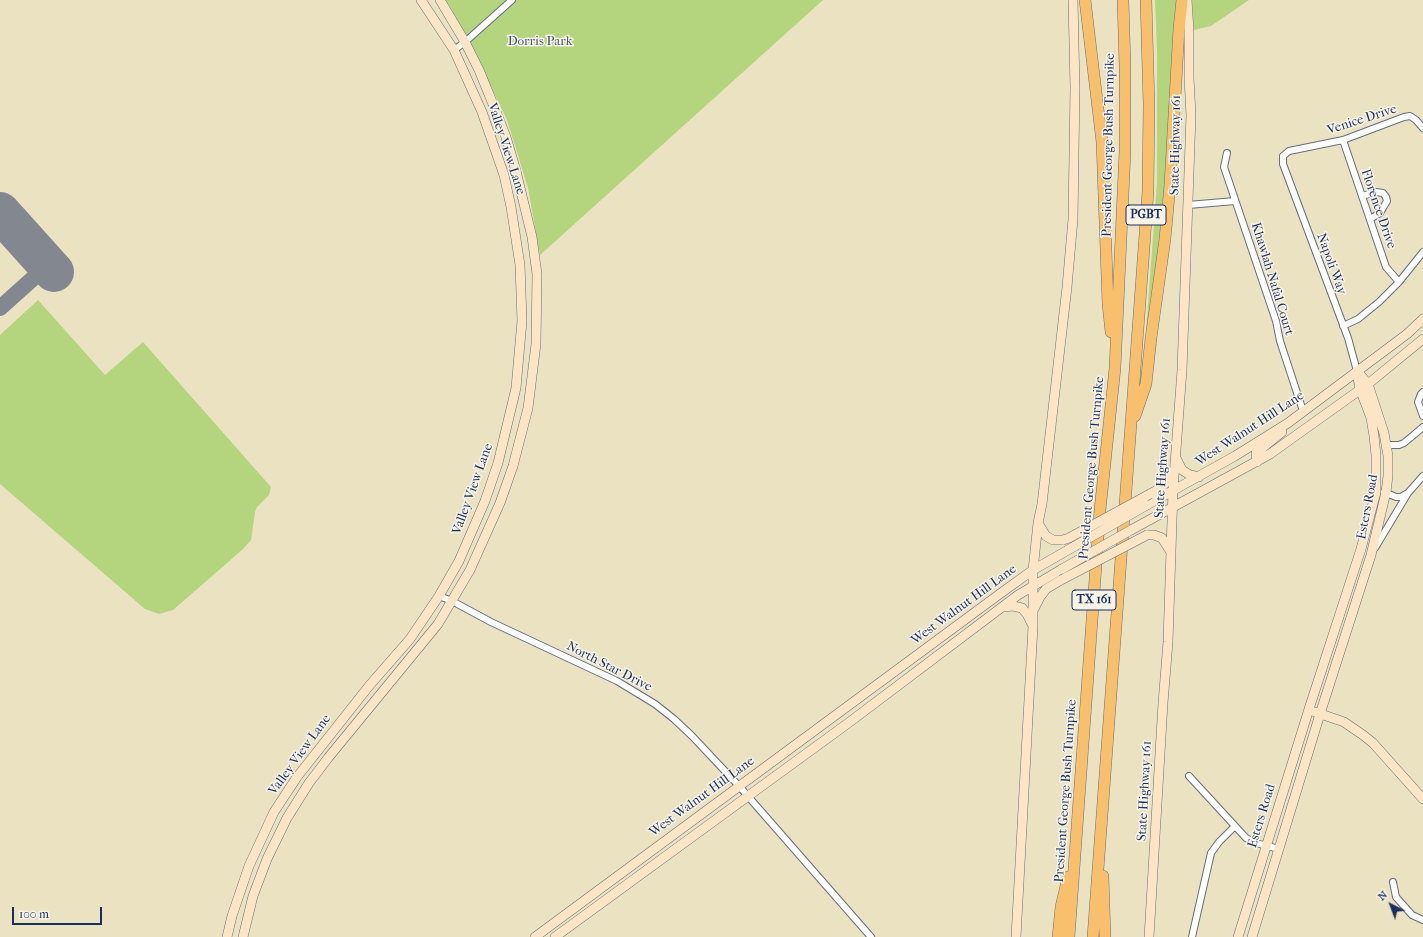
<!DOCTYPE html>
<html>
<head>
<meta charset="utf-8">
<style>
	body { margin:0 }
	#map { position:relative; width:1423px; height:937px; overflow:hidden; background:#ebe2c2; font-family:"IM FELL French Canon",serif }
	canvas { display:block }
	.north { position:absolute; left:1371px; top:885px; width:40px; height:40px; -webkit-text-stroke:3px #f7f3e8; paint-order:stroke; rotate:318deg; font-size:11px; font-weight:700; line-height:16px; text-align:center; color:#1b2f5e }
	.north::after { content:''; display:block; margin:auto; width:14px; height:18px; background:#1b2f5e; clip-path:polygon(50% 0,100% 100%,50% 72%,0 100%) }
	.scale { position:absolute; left:12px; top:907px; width:90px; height:18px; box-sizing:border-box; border:2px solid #1b2f5e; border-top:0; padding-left:5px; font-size:12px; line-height:14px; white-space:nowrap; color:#1b2f5e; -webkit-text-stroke:3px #f7f3e8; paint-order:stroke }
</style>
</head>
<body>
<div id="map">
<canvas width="1423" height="937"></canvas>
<div class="north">N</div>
<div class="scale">100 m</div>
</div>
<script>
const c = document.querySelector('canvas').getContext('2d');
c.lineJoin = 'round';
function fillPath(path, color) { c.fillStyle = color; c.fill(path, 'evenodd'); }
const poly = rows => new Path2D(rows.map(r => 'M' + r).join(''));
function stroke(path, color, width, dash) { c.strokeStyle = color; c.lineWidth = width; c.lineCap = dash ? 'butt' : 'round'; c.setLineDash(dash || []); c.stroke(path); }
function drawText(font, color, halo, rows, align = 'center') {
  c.font = font + ' "IM FELL French Canon",serif'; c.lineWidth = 3; c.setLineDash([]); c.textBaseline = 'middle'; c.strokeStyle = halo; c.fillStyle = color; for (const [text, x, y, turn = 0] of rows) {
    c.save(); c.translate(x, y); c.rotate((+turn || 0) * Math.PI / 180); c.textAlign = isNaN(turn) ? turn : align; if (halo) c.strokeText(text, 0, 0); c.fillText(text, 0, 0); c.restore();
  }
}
fillPath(poly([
	[445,0,823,0,540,255,528,188,507,120,483,70,450,6],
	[1155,0,1177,0,1161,236,1146,332,1157,182,1157,51],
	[1192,0,1249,0,1211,26,1194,30],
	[38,300,105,375,143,342,271,487,269,495,257,507,255,512,251,540,242,550,173,610,159,614,145,609,0,484,0,335]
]), '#b4d57d');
stroke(poly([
	[0,308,48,265]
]), '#838890', 16);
stroke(poly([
	[0,212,54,272]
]), '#838890', 40);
const street = poly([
	[454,50,465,42,512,0],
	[1343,140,1386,267,1399,282],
	[1227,153,1224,167,1276,321,1280,341,1303,411],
	[1362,196,1376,192,1383,193,1386,197,1387,201,1380,213,1370,219],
	[1188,205,1235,201],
	[1343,326,1358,319,1379,302,1399,282,1423,252],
	[1357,371,1348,338,1283,164,1283,156,1289,151,1343,140,1404,117,1410,116,1416,120,1423,128],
	[1423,392,1421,394,1418,402,1423,416],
	[1387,445,1399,445,1404,443,1423,427],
	[1384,492,1396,497,1401,497,1406,494],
	[1375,548,1408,493,1423,476],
	[439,596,452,601,491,622,617,681,655,704,674,719,692,736,739,786,871,937],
	[1189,776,1246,838,1256,843,1279,849],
	[1393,882,1396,897,1412,915,1423,920],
	[1192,937,1211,853,1219,842,1234,827]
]);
const secondary = poly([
	[1176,458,1182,470,1190,475,1199,477],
	[1257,462,1256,453,1282,432],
	[1150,494,1161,488,1168,480,1174,470],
	[1147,505,1235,456,1288,423,1407,334,1423,319],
	[1038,523,1046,536,1053,540,1063,540],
	[1131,530,1270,454,1368,384,1423,339],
	[1147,535,1154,535,1162,538,1171,552],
	[1003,607,1013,606,1022,608,1027,614,1032,624],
	[1034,609,1040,597,1046,589,1061,580],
	[1315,712,1344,722,1363,735,1373,743,1423,799],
	[227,937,232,916,249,866,274,812,297,777,369,686,410,639,439,596,459,561,485,501,498,463,516,388,522,321,520,265,511,207,504,175,482,112,454,50,421,0],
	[243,937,253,896,267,859,287,818,309,783,328,758,438,624,470,570,500,503,513,466,528,408,536,344,537,274,532,237,516,171,506,137,495,109,479,70,465,42,440,0],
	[535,937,1001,593,1033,570,1075,546],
	[555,937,851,721,1018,595,1062,569],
	[1016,937,1033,626,1033,570,1038,523,1042,504,1067,287,1073,219,1075,88,1073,0],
	[1149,937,1163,703,1168,642,1173,490,1182,370,1191,115,1189,78,1189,31,1187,0],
	[1238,937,1309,709,1361,549,1376,492,1376,455,1374,436,1371,418,1360,389,1357,373],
	[1252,937,1320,714,1371,555,1386,492,1388,476,1388,456,1384,433,1368,384,1357,371]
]);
const highway = poly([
	[1085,0,1102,142,1108,304,1111,332],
	[1135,416,1146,384,1151,338,1165,239,1170,185,1179,29,1182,0],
	[1103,876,1105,937],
	[1058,937,1061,907,1068,877],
	[1069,937,1100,510,1115,368,1125,151,1125,66,1123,0],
	[1093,937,1145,234,1148,191,1149,105,1146,0]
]);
stroke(street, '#646e81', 8);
stroke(secondary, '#646e81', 10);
stroke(highway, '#646e81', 12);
stroke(street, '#fff', 6);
stroke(secondary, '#fce5c4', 9);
stroke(highway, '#f8bf6c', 11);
const secondaryBridge = poly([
	[1063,540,1069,538,1150,494],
	[1075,546,1147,505],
	[1062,569,1131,530],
	[1061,580,1147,535]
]);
stroke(secondaryBridge, '#646e81', 10, []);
stroke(secondaryBridge, '#fce5c4', 9);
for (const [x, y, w] of [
	[1146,215,40],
	[1094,600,44]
]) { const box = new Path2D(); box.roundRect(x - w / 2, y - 10, w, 20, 3); c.fillStyle = '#f7f3e8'; c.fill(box); stroke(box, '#1b2f5e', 1); }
drawText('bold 12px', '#1b2f5e', null, [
	["PGBT",1146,215],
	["TX 161",1094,600]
]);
drawText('13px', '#415866', '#f7f3e8', [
	["Dorris Park",540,42]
]);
drawText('13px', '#1b2f5e', '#f7f3e8', [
	["Venice Drive",1362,120,-18],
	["President George Bush Turnpike",1109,145,-89],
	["State Highway 161",1176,145,-89],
	["Valley View Lane",506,149,72],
	["Florence Drive",1378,209,71],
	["Napoli Way",1331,264,70],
	["Khawlah Nafal Court",1272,279,73],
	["West Walnut Hill Lane",1250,429,-33],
	["President George Bush Turnpike",1092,468,-85],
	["State Highway 161",1163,468,-86],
	["Valley View Lane",473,489,-70],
	["Esters Road",1368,507,-79],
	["West Walnut Hill Lane",964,605,-36],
	["North Star Drive",609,667,27],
	["Valley View Lane",300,755,-54],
	["President George Bush Turnpike",1066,791,-86],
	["State Highway 161",1145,791,-87],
	["West Walnut Hill Lane",702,797,-36],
	["Esters Road",1262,816,-73]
]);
</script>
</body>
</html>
